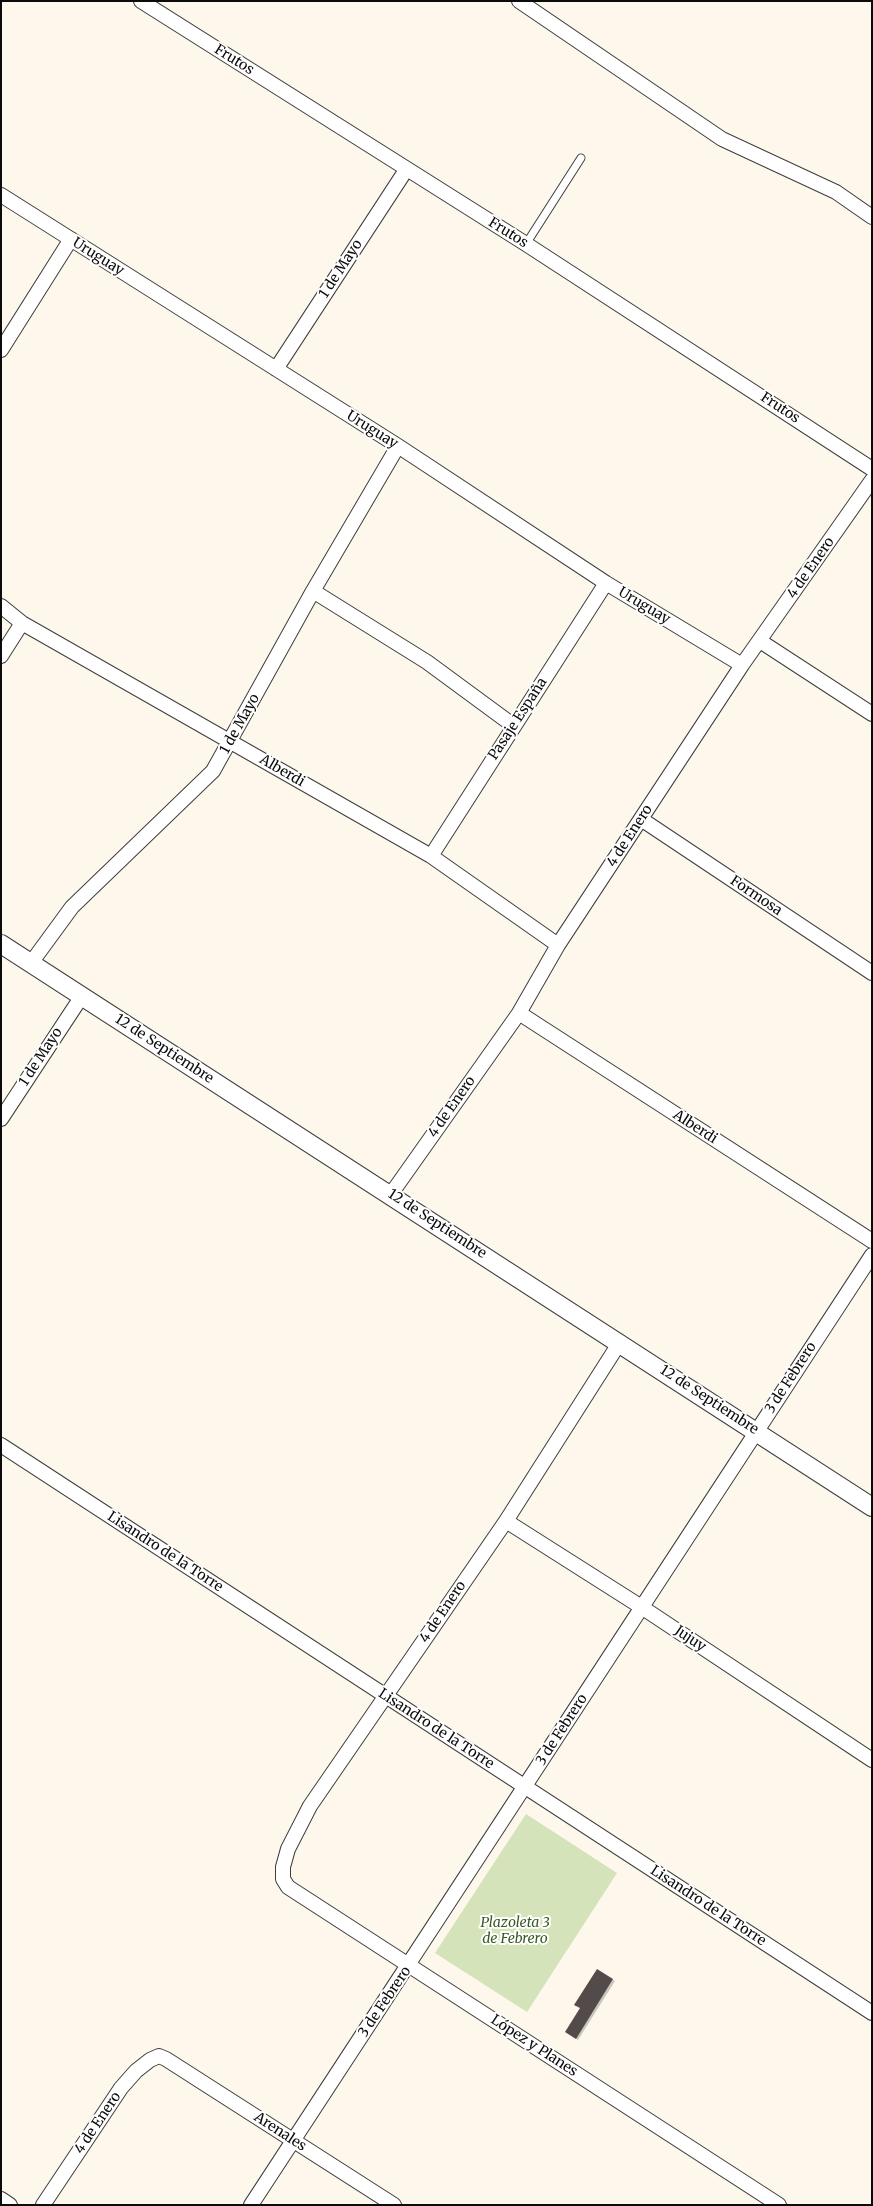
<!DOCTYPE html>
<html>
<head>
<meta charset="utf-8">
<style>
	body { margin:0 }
	#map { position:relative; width:873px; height:2206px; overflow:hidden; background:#fdf7ec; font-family:Merriweather,serif }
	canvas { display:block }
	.frame { position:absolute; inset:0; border:2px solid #0b0b0b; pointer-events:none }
</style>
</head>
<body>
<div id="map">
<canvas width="873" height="2206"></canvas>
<div class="frame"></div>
</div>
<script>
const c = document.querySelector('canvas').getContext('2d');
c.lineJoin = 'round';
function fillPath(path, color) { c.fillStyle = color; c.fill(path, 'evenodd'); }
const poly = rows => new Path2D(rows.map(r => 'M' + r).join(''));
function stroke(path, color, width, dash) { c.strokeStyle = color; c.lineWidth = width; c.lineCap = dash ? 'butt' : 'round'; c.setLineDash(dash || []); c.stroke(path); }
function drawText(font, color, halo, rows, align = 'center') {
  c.font = font + ' Merriweather,serif'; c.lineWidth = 4; c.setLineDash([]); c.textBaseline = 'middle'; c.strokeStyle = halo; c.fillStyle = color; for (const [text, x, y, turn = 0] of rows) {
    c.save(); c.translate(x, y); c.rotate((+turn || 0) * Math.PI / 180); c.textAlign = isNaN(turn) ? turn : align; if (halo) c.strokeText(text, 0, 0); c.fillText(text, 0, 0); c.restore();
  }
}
fillPath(poly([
	[526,1814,617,1873,527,2012,435,1953]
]), '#d5e3ba');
fillPath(poly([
	[597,1970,615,1981,578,2040,566,2032,581,2008]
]), '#0003');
fillPath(poly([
	[597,1969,613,1979,576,2039,565,2032,580,2008,574,2005]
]), '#534b49');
const service = poly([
	[526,244,581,158]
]);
const minor = poly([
	[141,1,526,244,872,469],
	[519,1,722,139,836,192,872,217],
	[1,195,398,446,606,583,742,665],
	[1,350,71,239],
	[276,369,406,170],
	[313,591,427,662,514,726],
	[1,606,22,623,431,856,558,945],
	[760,641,872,714],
	[1,656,22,623],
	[641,819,872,973],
	[431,856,606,583],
	[31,963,72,907,213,771,313,591,398,446],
	[519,1013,872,1241],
	[1,1119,82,996],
	[391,1194,519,1013,558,945,742,665,872,480],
	[620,1342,506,1521,310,1806,288,1849,283,1867,283,1879,288,1887,779,2205],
	[1,1445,872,2013],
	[506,1521,643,1608,872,1760],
	[1,2199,10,2205],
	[43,2205,121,2088,136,2071,150,2060,159,2056,166,2059,394,2205],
	[251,2205,872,1255]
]);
const tertiary = poly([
	[1,944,872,1507]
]);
stroke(service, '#3e3e3e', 9);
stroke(minor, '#3e3e3e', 16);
stroke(tertiary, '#3e3e3e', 20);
stroke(service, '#fff', 7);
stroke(minor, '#fff', 14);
stroke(tertiary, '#fff', 18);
drawText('14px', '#0b0b0b', '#fff', [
	["Frutos",234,60,32],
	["Frutos",508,233,32],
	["Uruguay",98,257,32],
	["1 de Mayo",341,269,-57],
	["Frutos",780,408,33],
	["Uruguay",372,430,32],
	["4 de Enero",811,568,-55],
	["Uruguay",644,606,31],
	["Pasaje España",518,719,-57],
	["1 de Mayo",240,724,-61],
	["Alberdi",282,771,30],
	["4 de Enero",630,836,-57],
	["Formosa",756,896,34],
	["12 de Septiembre",164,1049,33],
	["1 de Mayo",41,1057,-57],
	["4 de Enero",452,1107,-55],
	["Alberdi",695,1127,33],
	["12 de Septiembre",437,1224,33],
	["3 de Febrero",791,1378,-57],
	["12 de Septiembre",709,1400,33],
	["Lisandro de la Torre",165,1552,33],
	["4 de Enero",443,1612,-56],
	["Jujuy",690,1639,34],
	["Lisandro de la Torre",436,1729,33],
	["3 de Febrero",562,1730,-57],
	["Lisandro de la Torre",708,1906,33],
	["3 de Febrero",385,2002,-56],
	["López y Planes",534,2046,33],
	["4 de Enero",98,2123,-56],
	["Arenales",280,2132,33]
]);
drawText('italic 14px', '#385b24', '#fff', [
	["Plazoleta 3",515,1923],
	["de Febrero",515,1939]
]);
</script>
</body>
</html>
